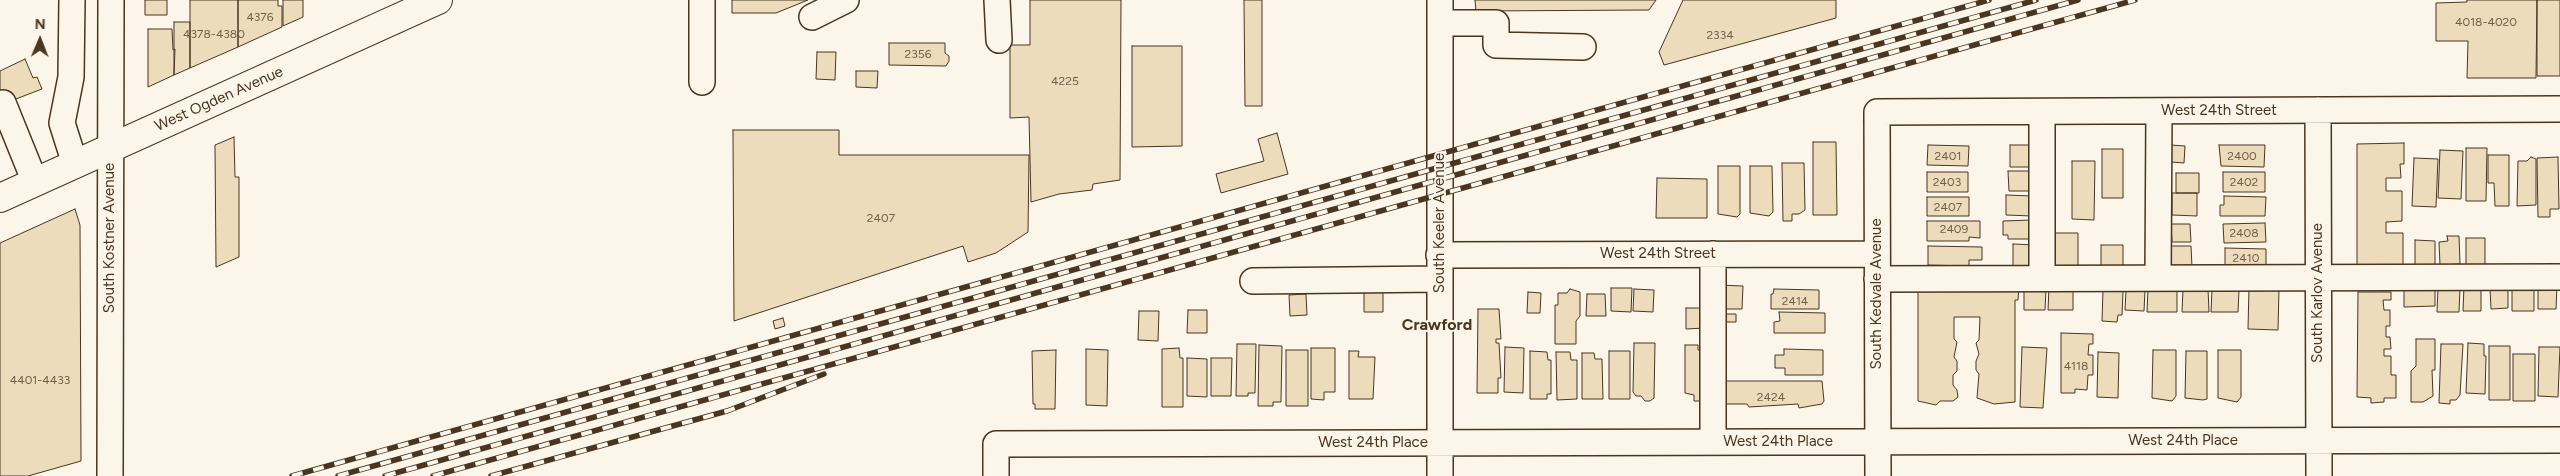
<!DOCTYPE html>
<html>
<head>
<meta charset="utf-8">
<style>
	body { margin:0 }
	#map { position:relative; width:2560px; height:476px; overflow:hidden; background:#fbf6e9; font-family:Figtree,sans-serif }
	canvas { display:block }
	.north { position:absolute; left:15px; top:15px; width:50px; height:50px; -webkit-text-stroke:4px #fbf6e9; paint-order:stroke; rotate:1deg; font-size:14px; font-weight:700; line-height:20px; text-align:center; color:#4a3520 }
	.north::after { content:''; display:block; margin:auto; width:18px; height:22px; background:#4a3520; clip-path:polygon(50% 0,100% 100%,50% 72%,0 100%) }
</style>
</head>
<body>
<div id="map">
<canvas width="2560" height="476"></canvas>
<div class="north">N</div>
</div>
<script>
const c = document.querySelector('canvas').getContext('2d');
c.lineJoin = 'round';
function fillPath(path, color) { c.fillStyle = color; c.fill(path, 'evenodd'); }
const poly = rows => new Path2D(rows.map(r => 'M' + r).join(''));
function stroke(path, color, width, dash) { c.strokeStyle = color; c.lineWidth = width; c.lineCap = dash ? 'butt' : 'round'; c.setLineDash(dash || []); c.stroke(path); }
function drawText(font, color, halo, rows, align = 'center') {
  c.font = font + ' Figtree,sans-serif'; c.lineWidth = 4; c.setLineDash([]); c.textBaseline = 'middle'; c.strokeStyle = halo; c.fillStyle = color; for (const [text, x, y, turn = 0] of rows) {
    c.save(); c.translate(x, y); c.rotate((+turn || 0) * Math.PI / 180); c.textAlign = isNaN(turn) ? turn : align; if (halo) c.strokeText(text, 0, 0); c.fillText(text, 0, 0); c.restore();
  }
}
const building = poly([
	[145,0,167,0,167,15,145,15,145,0],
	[190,0,238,0,238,47,190,68,190,0],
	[238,0,278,0,278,6,282,6,282,27,238,47,238,0],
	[283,0,303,0,303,17,283,26,283,0],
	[732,0,808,0,776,13,732,13,732,0],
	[1030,0,1121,0,1120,180,1093,184,1092,190,1059,194,1031,202,1029,117,1010,118,1010,45,1030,45,1030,0],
	[1244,0,1262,0,1262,106,1245,106,1244,0],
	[1475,0,1656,0,1649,10,1476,11,1475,0],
	[1683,0,1836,0,1836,18,1664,65,1659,52,1683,0],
	[2467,0,2537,0,2536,78,2467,78,2468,41,2436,41,2436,3,2467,2,2467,0],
	[2537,0,2560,0,2560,76,2537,76,2537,0],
	[174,22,190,22,190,68,174,75,174,22],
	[148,29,172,29,173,50,175,49,174,75,148,87,148,29],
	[889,43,945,43,945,53,949,56,949,61,946,66,889,65,889,43],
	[1132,46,1182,46,1182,146,1132,147,1132,46],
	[817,52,836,52,835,80,816,79,817,52],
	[25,59,33,78,37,77,42,89,0,105,0,71,25,59],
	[856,71,878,71,877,88,856,87,856,71],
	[733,130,839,130,839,155,1029,155,1028,232,996,253,968,262,963,246,734,321,733,130],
	[1277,133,1288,174,1221,193,1216,174,1264,161,1258,139,1277,133],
	[234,137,235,177,239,177,239,257,216,267,215,145,234,137],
	[1813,142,1836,142,1837,215,1813,215,1813,142],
	[2404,143,2404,164,2400,164,2401,178,2386,178,2386,191,2402,191,2402,221,2386,222,2386,233,2403,233,2403,267,2357,268,2357,144,2404,143],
	[1928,145,1969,146,1968,166,1927,165,1928,145],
	[2010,145,2035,145,2034,167,2010,167,2010,145],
	[2171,145,2185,146,2184,163,2171,162,2171,145],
	[2219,145,2265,145,2264,167,2221,166,2219,145],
	[2466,148,2487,148,2486,201,2466,201,2466,148],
	[2102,149,2123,149,2123,198,2102,198,2102,149],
	[2440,150,2463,151,2461,199,2438,198,2440,150],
	[2488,155,2509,155,2509,206,2495,206,2494,183,2488,183,2488,155],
	[2531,157,2536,159,2536,205,2517,206,2518,161,2527,161,2531,157],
	[2558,157,2559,209,2550,209,2550,217,2538,217,2537,158,2558,157],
	[2414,158,2438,159,2436,207,2412,206,2414,158],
	[2072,161,2095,161,2094,220,2072,219,2072,161],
	[1782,163,1804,163,1805,210,1799,214,1792,214,1792,221,1783,221,1782,163],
	[1718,166,1740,166,1740,214,1737,217,1718,214,1718,166],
	[1750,166,1772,166,1773,212,1769,216,1750,213,1750,166],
	[2008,171,2032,171,2031,191,2009,191,2008,171],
	[1927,172,1968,172,1968,192,1927,192,1927,172],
	[2223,172,2265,172,2265,192,2223,192,2223,172],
	[2176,173,2199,173,2199,193,2176,193,2176,173],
	[1657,178,1707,179,1707,218,1656,218,1657,178],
	[2172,193,2197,193,2197,216,2172,215,2172,193],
	[2006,195,2032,196,2032,216,2006,215,2006,195],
	[2224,196,2266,197,2265,216,2220,216,2220,205,2224,205,2224,196],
	[1927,197,1969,197,1969,216,1927,216,1927,197],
	[75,209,80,225,81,461,28,476,0,476,0,243,75,209],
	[2032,220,2032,239,2008,239,2008,235,2003,235,2003,221,2032,220],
	[1927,221,1980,221,1980,238,1969,237,1969,241,1927,241,1927,221],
	[2265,223,2266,242,2224,243,2223,224,2265,223],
	[2171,224,2190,224,2191,242,2172,242,2171,224],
	[2050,233,2078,233,2078,266,2051,266,2050,233],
	[2447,236,2459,236,2460,264,2440,265,2439,242,2448,241,2447,236],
	[2466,238,2485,238,2485,265,2466,265,2466,238],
	[2415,240,2435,241,2435,265,2415,265,2415,240],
	[2013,244,2035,245,2034,267,2013,267,2013,244],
	[2101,245,2123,245,2123,267,2101,267,2101,245],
	[1928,246,1982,247,1982,260,1969,260,1969,266,1928,265,1928,246],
	[2170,246,2191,246,2192,267,2170,267,2170,246],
	[2225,248,2266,249,2266,267,2225,267,2225,248],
	[1719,285,1743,286,1742,309,1718,309,1719,285],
	[2464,286,2481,286,2481,311,2463,311,2464,286],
	[2538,286,2557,286,2556,309,2538,309,2538,286],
	[1918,287,2019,287,2018,300,2015,300,2015,402,1994,404,1977,398,1979,374,1976,370,1976,361,1979,354,1976,343,1979,340,1980,317,1954,317,1954,339,1957,342,1954,357,1957,361,1957,371,1953,375,1953,385,1957,390,1958,397,1953,401,1940,401,1936,405,1918,401,1918,287],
	[2049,287,2073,287,2073,310,2048,310,2049,287],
	[2512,287,2534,288,2534,311,2512,311,2512,287],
	[1611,288,1632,288,1631,312,1611,311,1611,288],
	[2148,288,2177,288,2177,312,2147,312,2148,288],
	[2249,288,2279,288,2278,330,2248,329,2249,288],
	[2404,288,2435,289,2435,306,2404,307,2404,288],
	[2438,288,2460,288,2459,312,2437,312,2438,288],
	[2490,288,2508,288,2508,308,2491,309,2490,288],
	[1570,289,1580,292,1580,316,1576,321,1576,344,1555,344,1555,305,1558,305,1558,293,1567,293,1570,289],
	[1634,289,1654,290,1653,312,1633,311,1634,289],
	[1774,289,1819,290,1819,309,1771,309,1771,294,1773,294,1774,289],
	[2024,289,2046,289,2045,310,2024,310,2024,289],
	[2183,289,2208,289,2209,312,2182,312,2183,289],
	[2212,289,2239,290,2238,312,2211,312,2212,289],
	[2103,290,2123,291,2122,315,2118,315,2117,322,2102,321,2103,290],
	[2126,290,2145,290,2144,311,2125,310,2126,290],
	[1364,292,1383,292,1383,312,1364,312,1364,292],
	[1528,292,1541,293,1540,313,1527,313,1528,292],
	[2358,292,2391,292,2391,300,2383,300,2384,310,2390,310,2390,326,2386,326,2386,337,2390,337,2391,349,2384,349,2384,356,2391,356,2391,375,2396,375,2396,398,2384,398,2384,402,2371,403,2371,398,2357,397,2358,292],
	[1306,294,1307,315,1290,316,1289,295,1306,294],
	[1587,294,1605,294,1606,316,1586,316,1587,294],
	[1686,308,1705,308,1705,328,1686,329,1686,308],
	[1478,309,1499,309,1501,339,1496,339,1496,343,1499,343,1501,378,1498,378,1498,393,1477,393,1478,309],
	[1188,310,1207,310,1207,333,1187,333,1188,310],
	[1139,311,1159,311,1158,341,1138,340,1139,311],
	[1779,312,1825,313,1825,333,1774,333,1774,322,1780,321,1779,312],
	[1726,314,1736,314,1736,322,1726,322,1726,314],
	[783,318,785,326,775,329,773,321,783,318],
	[2061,333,2093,334,2093,344,2089,344,2088,355,2093,355,2093,375,2088,375,2087,390,2075,389,2075,393,2061,393,2061,333],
	[2416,339,2435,339,2435,370,2432,370,2433,396,2423,402,2411,402,2411,371,2416,366,2416,339],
	[1634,343,1655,343,1654,398,1650,401,1645,401,1641,396,1636,396,1633,392,1634,343],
	[2468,343,2484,344,2484,356,2486,356,2485,394,2466,393,2468,343],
	[1237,344,1256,344,1255,393,1248,393,1248,396,1236,396,1237,344],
	[2441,344,2463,344,2460,395,2456,400,2450,400,2450,404,2439,403,2441,344],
	[1259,345,1282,346,1281,402,1273,402,1273,406,1258,406,1259,345],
	[1685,345,1698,345,1698,350,1706,350,1706,401,1694,401,1694,395,1685,393,1685,345],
	[2489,346,2510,346,2510,400,2489,400,2489,346],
	[1505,347,1524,348,1523,393,1504,392,1505,347],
	[2022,347,2047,348,2043,408,2020,407,2022,347],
	[2539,347,2560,347,2558,397,2538,396,2539,347],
	[1179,348,1180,358,1183,358,1183,407,1162,407,1162,349,1179,348],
	[1311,348,1335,348,1335,392,1324,392,1324,400,1311,399,1311,348],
	[1086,349,1108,350,1107,406,1086,405,1086,349],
	[1784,349,1823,350,1823,375,1785,375,1785,368,1775,368,1775,355,1784,355,1784,349],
	[1056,350,1055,409,1035,409,1035,404,1033,404,1032,351,1056,350],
	[1286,350,1308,350,1308,406,1286,406,1286,350],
	[2153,350,2176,350,2176,396,2172,401,2152,398,2153,350],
	[2218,350,2241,350,2241,397,2237,402,2218,398,2218,350],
	[1349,351,1359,351,1358,357,1375,357,1373,399,1349,399,1349,351],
	[1530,351,1547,352,1548,360,1551,360,1551,394,1547,394,1547,399,1530,399,1530,351],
	[1609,351,1630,351,1630,399,1609,399,1609,351],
	[2186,351,2207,351,2207,399,2203,400,2185,398,2186,351],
	[1556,352,1570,352,1571,360,1577,360,1577,399,1557,400,1556,352],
	[2098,352,2119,353,2118,398,2097,397,2098,352],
	[1582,353,1594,353,1595,359,1602,359,1603,399,1582,399,1582,353],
	[2513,354,2535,354,2535,401,2513,401,2513,354],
	[1187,358,1207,359,1207,397,1187,396,1187,358],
	[1211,358,1232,358,1231,396,1211,396,1211,358],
	[1718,381,1822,381,1824,401,1822,404,1799,408,1798,404,1749,407,1747,404,1718,404,1718,381]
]);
fillPath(building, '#ecdcbc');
stroke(building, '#4a3520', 1);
const minor = poly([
	[72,0,71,77,62,123,75,164],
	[702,0,702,82],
	[997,0,999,40],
	[1440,0,1440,476],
	[812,17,846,0],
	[1440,23,1496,23,1496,45,1583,47],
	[3,103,35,182],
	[2318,110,2319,476],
	[1439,255,1877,254],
	[2042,278,2042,112],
	[2158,278,2159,111],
	[1877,279,2560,277],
	[1253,281,1439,279],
	[1713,442,1713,254],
	[110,476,111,0],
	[996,476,996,444,2560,440],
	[1878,476,1877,112,2560,109]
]);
const major = poly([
	[0,198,438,0]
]);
stroke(minor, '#4a3520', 28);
stroke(major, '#4a3520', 30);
stroke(minor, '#fbf6e9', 25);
stroke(major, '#fbf6e9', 28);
const rail = poly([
	[292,476,1989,0],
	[338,476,2036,0],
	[385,476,2078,0],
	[433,476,2135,0],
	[491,476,727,411,824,374]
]);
stroke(rail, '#4a3520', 5.5);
stroke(rail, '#fbf6e9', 4, [11]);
drawText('12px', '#725f47', null, [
	["4376",260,17],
	["4018-4020",2486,22],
	["4378-4380",214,34],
	["2334",1720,35],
	["2356",918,54],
	["4225",1065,81],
	["2401",1948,156],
	["2400",2242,156],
	["2403",1947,182],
	["2402",2244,182],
	["2407",1948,207],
	["2407",881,218],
	["2409",1954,229],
	["2408",2244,233],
	["2410",2246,258],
	["2414",1795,301],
	["4118",2076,366],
	["4401-4433",40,380],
	["2424",1771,397]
]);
drawText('15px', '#4a3520', '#fbf6e9', [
	["West Ogden Avenue",219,99,-24],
	["West 24th Street",2219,111],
	["South Keeler Avenue",1440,223,-90],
	["South Kostner Avenue",110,238,-90],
	["West 24th Street",1658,254],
	["South Karlov Avenue",2318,293,-90],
	["South Kedvale Avenue",1877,294,-90],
	["West 24th Place",2183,441],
	["West 24th Place",1778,442],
	["West 24th Place",1373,443]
]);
drawText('bold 16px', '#4a3520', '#fbf6e9', [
	["Crawford",1437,325]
]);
</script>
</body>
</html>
